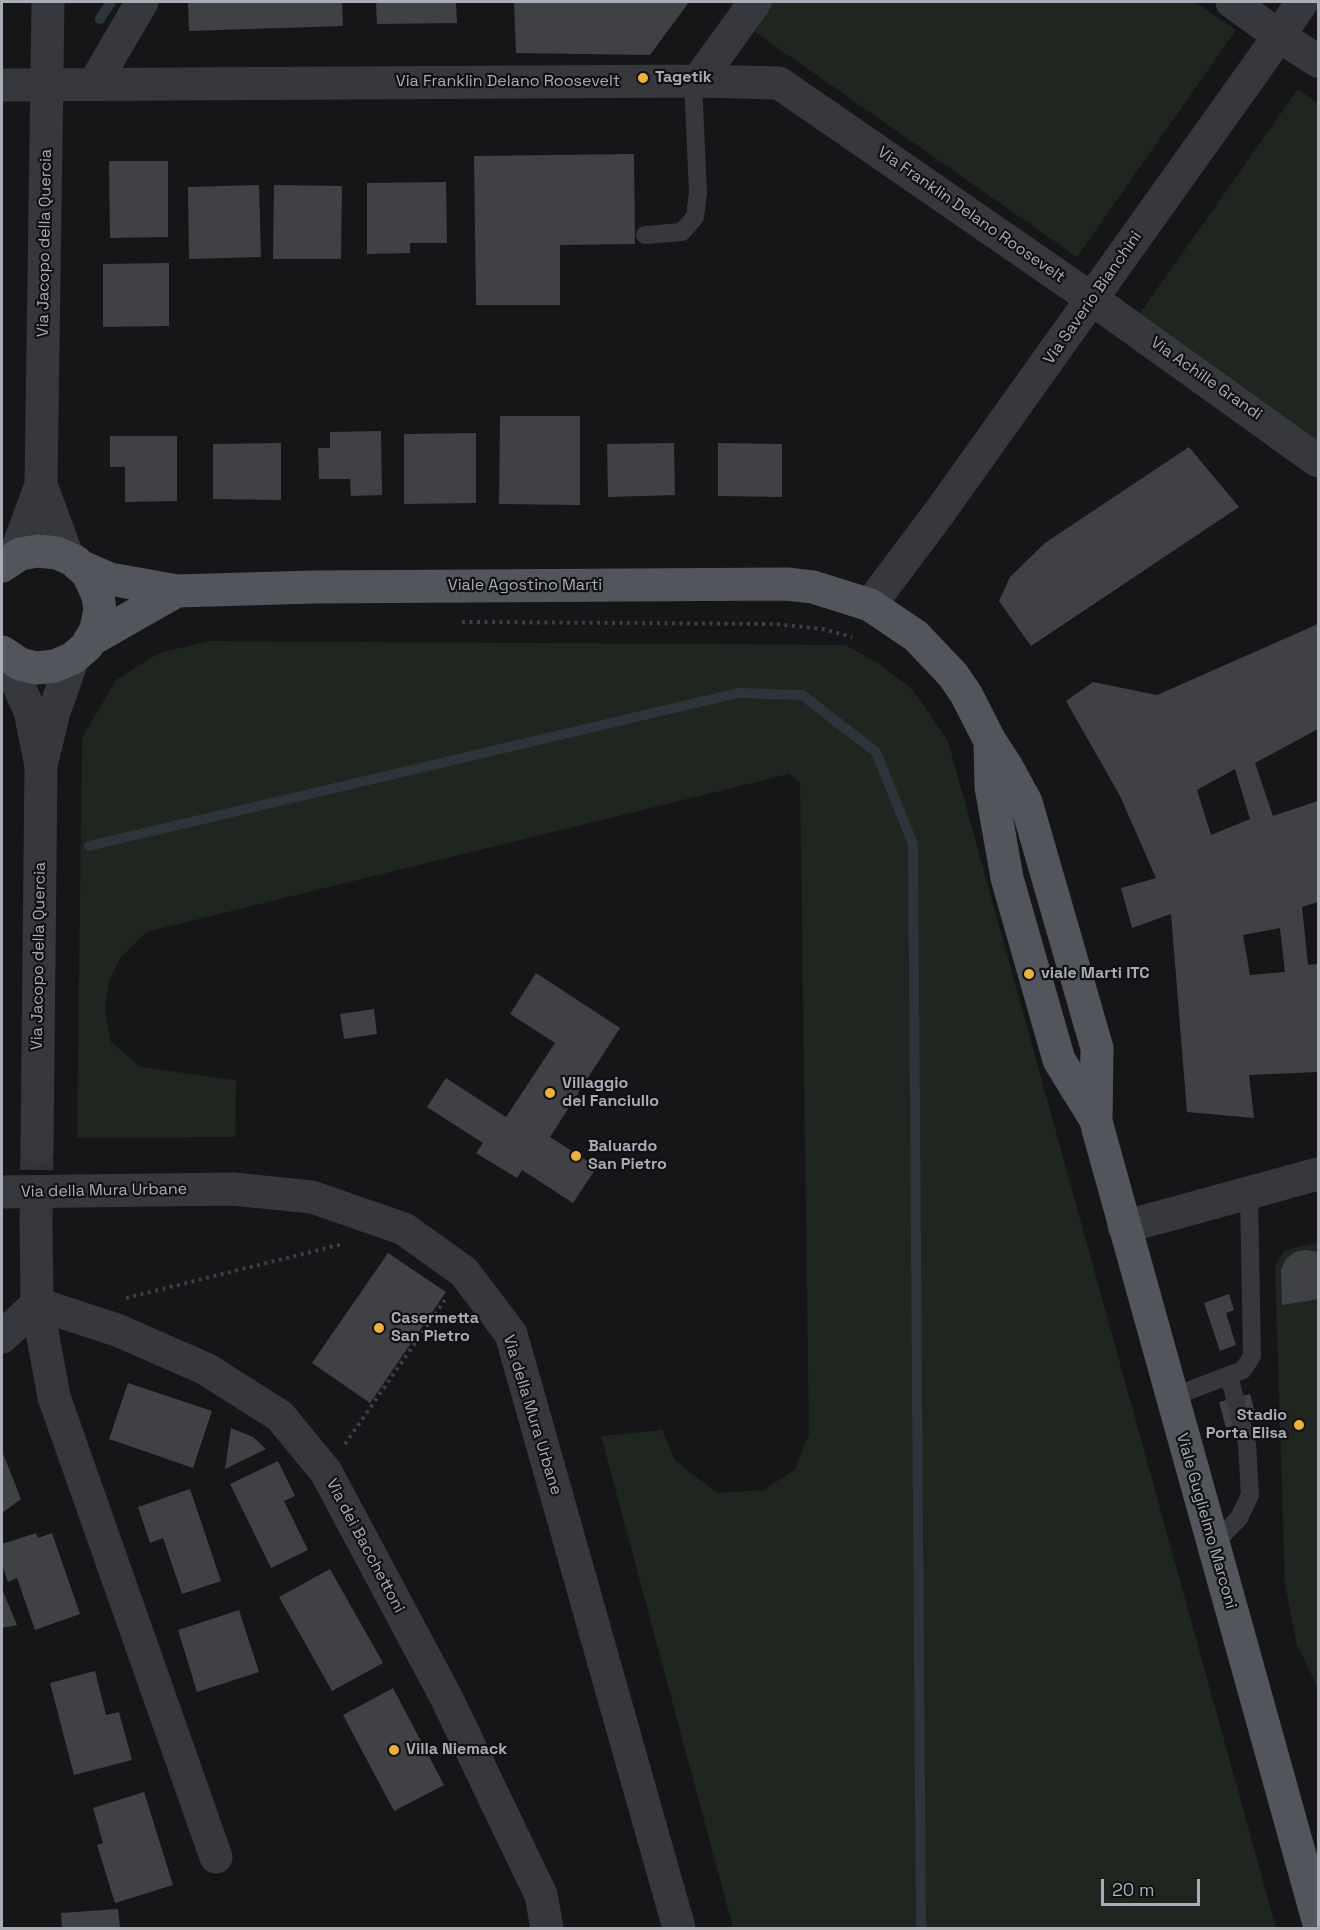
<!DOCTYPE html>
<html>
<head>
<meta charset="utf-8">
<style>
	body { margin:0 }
	#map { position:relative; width:1320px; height:1930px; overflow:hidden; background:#161618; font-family:"Space Grotesk",sans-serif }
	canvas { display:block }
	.frame { position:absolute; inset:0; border:3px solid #a8adb8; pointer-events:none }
	.scale { position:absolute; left:1101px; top:1879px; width:99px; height:27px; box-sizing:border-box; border:3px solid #a8adb8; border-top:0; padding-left:8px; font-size:18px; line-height:21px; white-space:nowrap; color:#a8adb8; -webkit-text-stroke:4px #111113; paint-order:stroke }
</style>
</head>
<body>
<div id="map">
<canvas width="1320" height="1930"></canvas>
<div class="frame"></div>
<div class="scale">20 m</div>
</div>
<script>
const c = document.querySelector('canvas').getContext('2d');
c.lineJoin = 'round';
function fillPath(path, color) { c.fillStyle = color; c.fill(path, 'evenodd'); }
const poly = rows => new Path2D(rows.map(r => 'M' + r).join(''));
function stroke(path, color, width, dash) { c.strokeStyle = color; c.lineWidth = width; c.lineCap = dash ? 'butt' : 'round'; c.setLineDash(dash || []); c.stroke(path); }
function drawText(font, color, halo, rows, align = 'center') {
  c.font = font + ' "Space Grotesk",sans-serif'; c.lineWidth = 4.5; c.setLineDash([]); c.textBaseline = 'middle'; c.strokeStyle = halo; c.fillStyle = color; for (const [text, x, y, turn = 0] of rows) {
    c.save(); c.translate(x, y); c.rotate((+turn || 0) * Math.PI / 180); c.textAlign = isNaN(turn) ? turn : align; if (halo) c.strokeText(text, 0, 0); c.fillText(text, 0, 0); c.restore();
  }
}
fillPath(poly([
	[772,2,1195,2,1236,30,1077,257,752,30],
	[1298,89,1318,104,1318,442,1138,316],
	[210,641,845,645,881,665,913,690,948,741,1276,1928,733,1928,601,1436,662,1430,675,1460,717,1493,764,1490,795,1469,809,1434,800,782,789,774,146,932,121,957,109,980,105,1010,111,1042,140,1067,236,1080,235,1137,77,1138,82,738,116,680,159,653],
	[1316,1243,1318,1244,1318,1688,1297,1645,1285,1584,1275,1266,1285,1250]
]), '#1e261f');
stroke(poly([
	[100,19,111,2],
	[89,846,738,693,802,695,876,752,913,844,921,1928]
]), '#2c353c', 10);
fillPath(poly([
	[188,2,342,2,343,26,189,31],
	[376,2,456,2,457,23,377,24],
	[514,2,689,2,650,55,516,53],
	[634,154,635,244,560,245,560,305,476,305,474,156],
	[109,161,168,161,168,237,110,238],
	[446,182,447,243,410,243,410,253,367,254,367,183],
	[259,185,261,257,189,259,188,187],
	[274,185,342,186,341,259,273,259],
	[169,263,169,326,103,327,103,264],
	[500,416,580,416,580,505,499,504],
	[381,431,382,495,351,496,350,479,319,479,318,448,330,448,330,432],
	[476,433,476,503,404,504,404,434],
	[110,436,177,436,177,501,125,502,125,467,110,467],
	[281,443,281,500,213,499,213,444],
	[674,443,675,495,608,497,607,444],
	[718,443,782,444,782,497,718,496],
	[1189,447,1239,507,1031,646,999,601,1010,577,1045,543],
	[1318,624,1318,729,1255,763,1273,816,1318,801,1318,902,1302,907,1308,965,1318,964,1318,1072,1249,1075,1254,1118,1187,1112,1171,914,1132,928,1121,888,1156,878,1120,796,1066,701,1093,682,1157,695],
	[1235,769,1250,819,1211,835,1197,790],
	[1280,928,1285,972,1250,975,1243,935],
	[536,973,620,1028,550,1137,597,1167,573,1203,522,1170,517,1178,476,1153,483,1143,427,1107,446,1078,506,1117,555,1043,510,1014],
	[374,1009,377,1034,344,1039,340,1014],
	[1306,1250,1318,1252,1318,1299,1282,1305,1281,1269,1286,1259,1295,1252],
	[388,1253,446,1292,370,1403,312,1363],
	[1229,1294,1234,1310,1226,1313,1236,1345,1220,1351,1204,1303],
	[128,1383,212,1411,193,1468,109,1439],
	[1250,1394,1257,1420,1226,1428,1219,1402],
	[231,1428,253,1437,266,1449,225,1469],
	[2,1451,21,1499,2,1513],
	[278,1461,295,1496,284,1501,308,1550,271,1568,230,1484],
	[190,1489,221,1581,182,1594,163,1538,150,1543,138,1507],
	[36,1533,38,1538,52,1533,80,1614,35,1630,17,1578,8,1582,2,1565,2,1544],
	[330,1569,383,1663,332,1691,279,1597],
	[2,1589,17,1625,2,1628],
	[239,1610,259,1672,197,1692,178,1630],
	[95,1671,106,1715,119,1712,132,1760,74,1775,50,1683],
	[393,1688,444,1785,394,1811,343,1715],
	[144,1792,173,1885,115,1903,97,1845,103,1843,93,1808],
	[118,1909,120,1928,62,1928,61,1913]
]), '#404145');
stroke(poly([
	[36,1219,37,1147]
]), '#333438', 33, [33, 16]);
stroke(poly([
	[462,622,776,624,823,629,852,637],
	[126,1298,343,1244],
	[345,1444,445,1300]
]), '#3d3f44', 4, [3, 4.5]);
stroke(poly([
	[645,235,682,232,695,217,698,193,693,82],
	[1172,1397,1243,1370,1252,1356,1249,1194],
	[1213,1545,1239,1518,1250,1495,1247,1444,1229,1376]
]), '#37383d', 18);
stroke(poly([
	[1302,2,1279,36,1318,61],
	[698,81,755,2],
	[94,84,142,2],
	[2,85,698,81,779,83,1092,299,1318,461],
	[41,485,48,2],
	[14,558,41,485,68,558],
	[870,605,939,513,1279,36,1232,2],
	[5,656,30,711,41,766,54,712,73,658],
	[37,1147,41,766],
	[2,1192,233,1189,312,1197,404,1229,464,1272,511,1334,679,1928],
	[36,1221,37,1304,54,1397,216,1857],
	[1124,1227,1318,1174],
	[37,1304,117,1330,206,1369,280,1416,326,1472,446,1697,541,1895,547,1928],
	[2,1337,37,1304]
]), '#37383d', 33);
stroke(poly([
	[78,565,110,579,177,591,89,641],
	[2,566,20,554,38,551,57,553,75,561,88,574,98,596,100,610,96,629,87,646,73,658,55,666,36,668,20,664,2,652],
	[177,591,314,587,787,584,813,587,870,605,916,636,953,675,966,694,990,741,1007,767,1026,802,1097,1048,1096,1120,1098,1129,1318,1920],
	[990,741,991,787,1007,878,1059,1060,1096,1120]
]), '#53555c', 33);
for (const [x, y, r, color] of [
	[643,78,6,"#f2b134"],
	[1029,974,6,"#f2b134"],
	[550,1093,6,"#f2b134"],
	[576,1156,6,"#f2b134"],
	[379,1328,6,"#f2b134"],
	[1299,1425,6,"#f2b134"],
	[394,1750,6,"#f2b134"]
]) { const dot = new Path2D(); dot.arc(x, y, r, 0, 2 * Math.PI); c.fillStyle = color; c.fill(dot); stroke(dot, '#111113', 2); }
drawText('bold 16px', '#a8adb8', '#111113', [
	["Tagetik",655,78],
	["viale Marti ITC",1041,974],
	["Villaggio",562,1084],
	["del Fanciullo",562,1102],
	["Baluardo",588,1147],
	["San Pietro",588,1165],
	["Casermetta",391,1319],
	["San Pietro",391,1337],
	["Stadio",1287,1416,"right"],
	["Porta Elisa",1287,1434,"right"],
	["Villa Niemack",406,1750]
], 'left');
drawText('16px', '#a8adb8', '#111113', [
	["Via Franklin Delano Roosevelt",508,82],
	["Via Franklin Delano Roosevelt",971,215,35],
	["Via Jacopo della Quercia",45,243,-89],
	["Via Saverio Bianchini",1093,298,-55],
	["Via Achille Grandi",1206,379,35],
	["Viale Agostino Marti",525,586],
	["Via Jacopo della Quercia",39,956,-89],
	["Via della Mura Urbane",104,1191,-1],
	["Via della Mura Urbane",532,1415,73],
	["Viale Guglielmo Marconi",1206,1521,74],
	["Via dei Bacchettoni",365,1546,62]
]);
</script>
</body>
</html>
